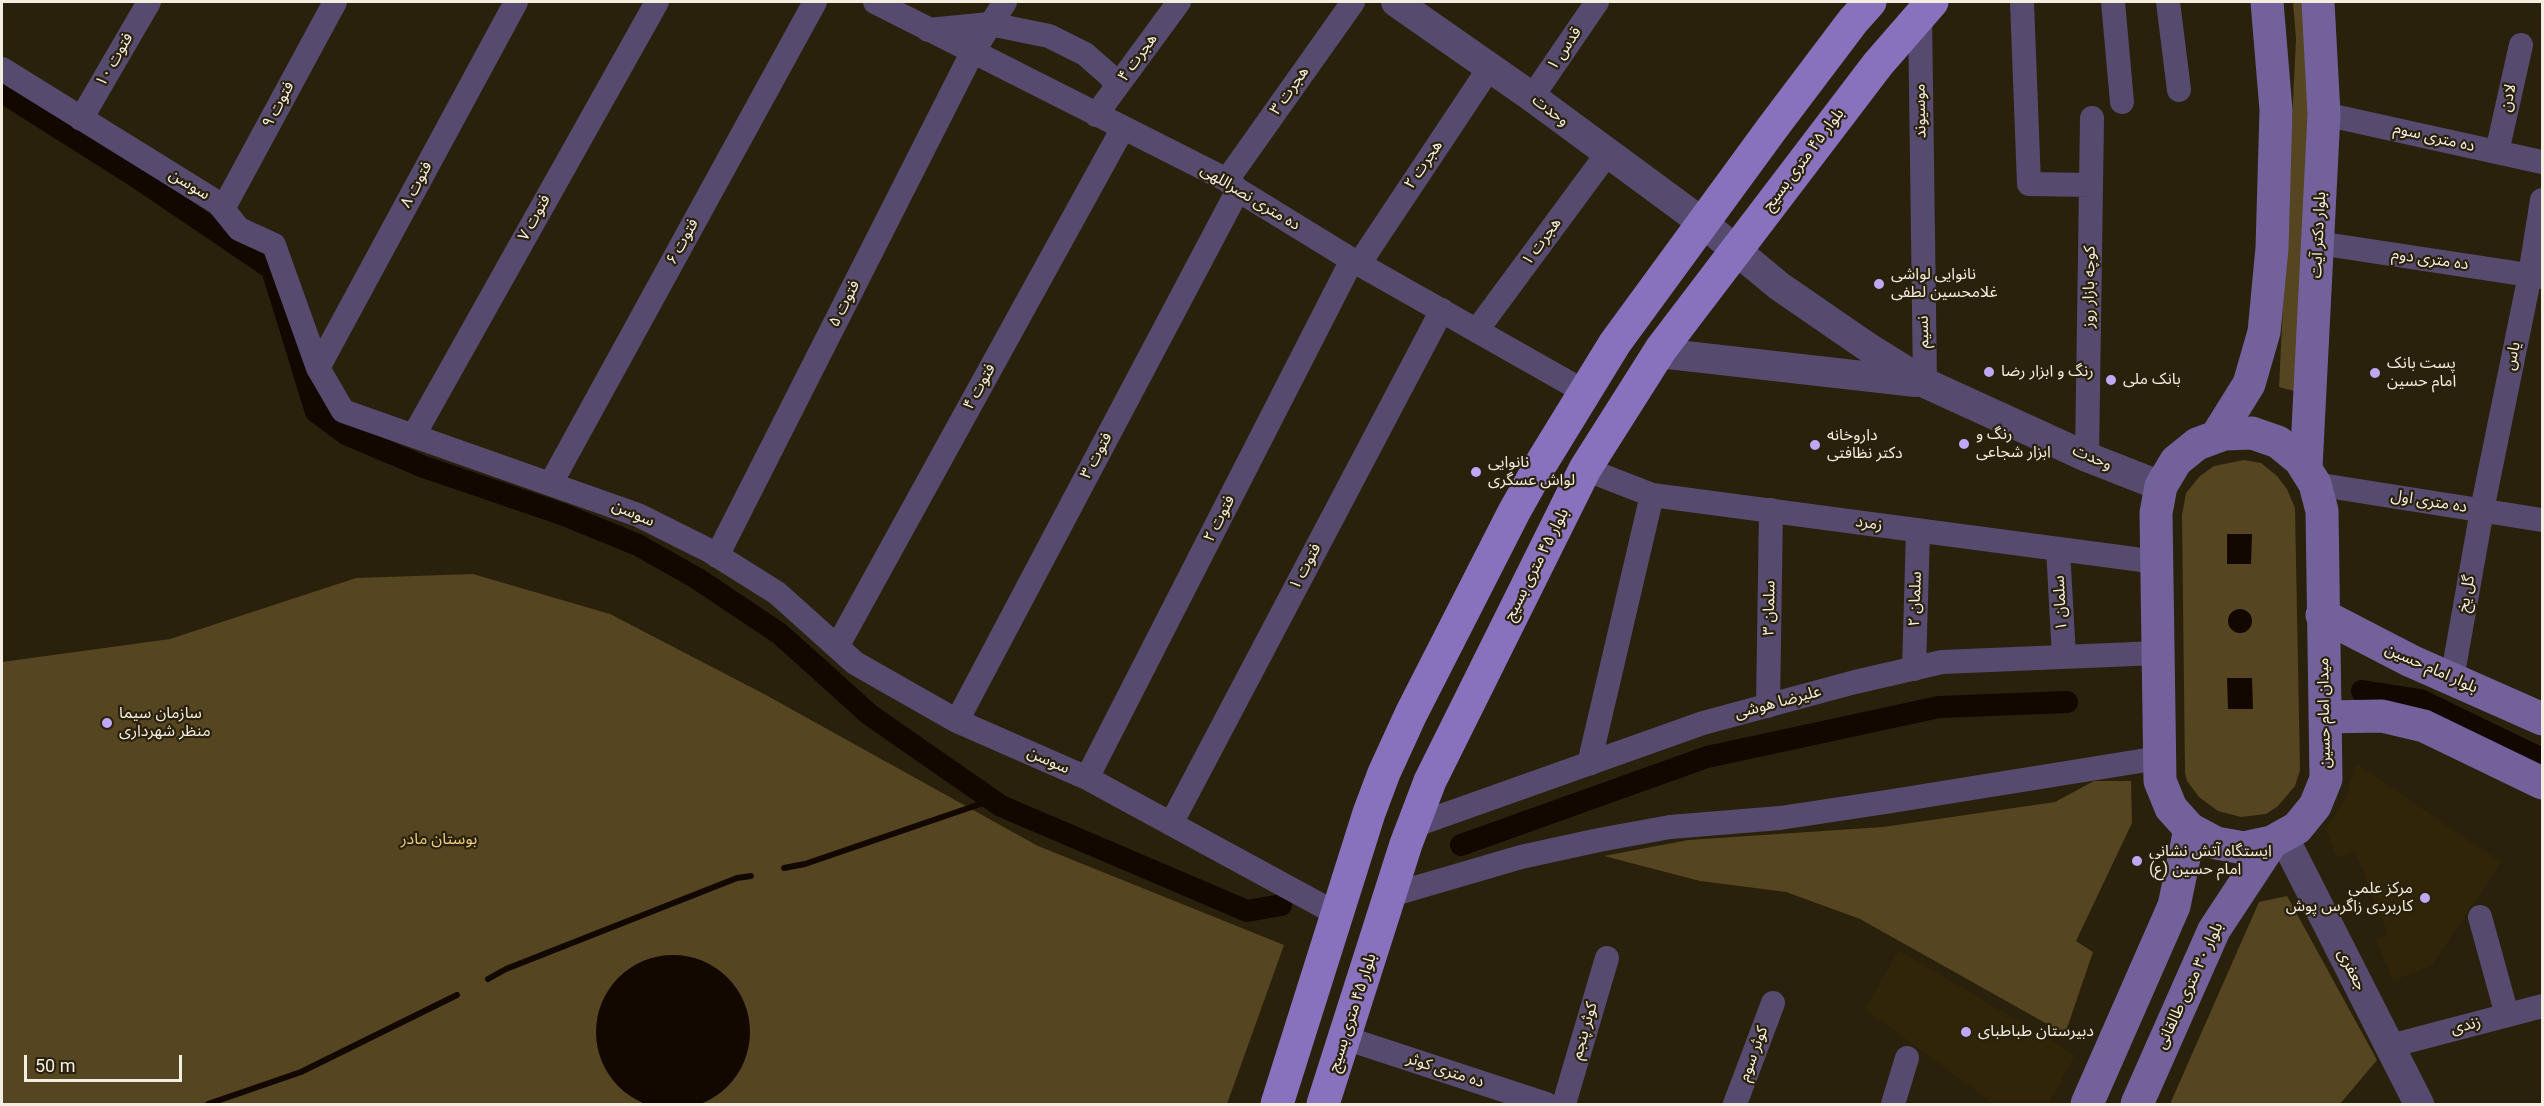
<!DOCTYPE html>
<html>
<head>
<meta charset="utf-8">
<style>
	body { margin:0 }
	#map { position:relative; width:2544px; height:1106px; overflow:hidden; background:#29210c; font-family:Roboto,sans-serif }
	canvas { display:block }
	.frame { position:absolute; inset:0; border:3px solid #f4eee1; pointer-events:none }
	.scale { position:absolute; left:24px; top:1055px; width:158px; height:27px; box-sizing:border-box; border:3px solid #f4eee1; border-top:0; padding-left:8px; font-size:18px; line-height:21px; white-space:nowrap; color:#f4eee1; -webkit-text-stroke:4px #29210c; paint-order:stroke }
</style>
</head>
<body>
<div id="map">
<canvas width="2544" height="1106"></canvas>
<div class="frame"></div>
<div class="scale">50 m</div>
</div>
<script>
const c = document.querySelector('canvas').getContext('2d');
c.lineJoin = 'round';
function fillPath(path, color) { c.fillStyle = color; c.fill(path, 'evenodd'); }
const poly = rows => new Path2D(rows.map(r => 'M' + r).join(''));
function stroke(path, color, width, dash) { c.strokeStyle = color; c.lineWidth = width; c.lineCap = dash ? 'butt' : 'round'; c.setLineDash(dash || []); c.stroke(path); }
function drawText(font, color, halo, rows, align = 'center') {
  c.font = font + ' Roboto,"Noto Sans Arabic",sans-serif'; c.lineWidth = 4.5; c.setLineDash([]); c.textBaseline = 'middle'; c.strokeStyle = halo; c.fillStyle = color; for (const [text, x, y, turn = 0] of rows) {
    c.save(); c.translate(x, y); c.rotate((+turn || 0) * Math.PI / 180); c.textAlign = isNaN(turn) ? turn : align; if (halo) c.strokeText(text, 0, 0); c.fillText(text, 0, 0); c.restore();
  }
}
fillPath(poly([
	[2356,764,2501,862,2432,965,2393,981,2376,939,2388,934,2355,851,2337,858,2326,830,2345,799],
	[1899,950,2075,1055,2049,1104,1994,1104,1865,1009]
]), '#302508');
fillPath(poly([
	[2293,2,2307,2,2311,39,2298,392,2279,387,2296,39],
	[2244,460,2261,463,2277,476,2287,489,2295,508,2300,770,2295,786,2278,806,2266,814,2241,817,2218,811,2199,797,2187,781,2185,773,2182,515,2186,493,2200,476,2214,466],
	[473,574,610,614,764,694,1038,846,1284,945,1227,1104,2,1104,2,662,170,639,356,578],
	[2094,781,2131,781,2132,823,2076,941,2093,952,2065,1034,1860,919,1786,892,1700,881,1604,856,1688,840,1883,827,2055,802],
	[2287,896,2377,1060,2340,1104,2170,1104,2259,902]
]), '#554520');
fillPath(poly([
	[2227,534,2252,534,2251,564,2227,564],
	'2228 621a12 12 0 1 1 24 0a12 12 0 1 1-24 0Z',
	[2227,678,2252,678,2253,709,2228,709],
	'596 1032a77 77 0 1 1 154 0a77 77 0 1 1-154 0Z'
]), '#120800');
stroke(poly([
	[784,868,805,864,992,800],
	[488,979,506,969,737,878,751,876],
	[208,1104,301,1072,457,995]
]), '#120800', 6);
stroke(poly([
	[2,92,135,176,272,269,316,412,346,434,424,467,562,514,638,545,698,579,780,634,870,715,1001,806,1247,911,1281,905],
	[2362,691,2420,700,2542,759],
	[1461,845,1707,757,1939,707,2067,702]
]), '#120800', 22);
stroke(poly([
	[875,2,1227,180,1238,190,1352,260,1585,392],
	[2022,2,2029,184,2091,185],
	[2113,2,2122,102],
	[2168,2,2179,90],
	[1920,14,1925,383],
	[928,30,990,24,1049,36,1085,54,1109,75,1117,86],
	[2,69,218,203,239,229,274,245,318,368,343,411,638,515,710,551,777,593,855,663,957,721,1087,778,1337,914],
	[1532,97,1597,2],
	[2324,114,2542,162],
	[1096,115,1179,2],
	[81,119,149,2],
	[2497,152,2521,45],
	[1227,180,1353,2],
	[223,209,335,2],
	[2318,243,2542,277],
	[1359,264,1490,67],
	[1477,330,1607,154],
	[318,368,516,2],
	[414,435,657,2],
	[2087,457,2092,118],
	[1585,469,1652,495,2157,562],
	[551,483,815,2],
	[2315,484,2542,520],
	[2058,549,2064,657],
	[717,556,972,53,1005,2],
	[837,647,1123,128],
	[1914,669,1918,530],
	[2452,679,2482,510,2530,275,2542,200],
	[1768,706,1771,510],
	[957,721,1238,190],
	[1589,764,1652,495],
	[1087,778,1352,260],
	[1171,824,1442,310],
	[1413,826,1703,723,1855,682,1942,662,2158,653],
	[1391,895,1521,857,1599,840,1670,827,1780,818,1886,802,2159,758],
	[2480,917,2507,1015],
	[1345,1038,1546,1104],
	[2390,1046,2542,1006],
	[1564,1104,1607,958],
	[1735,1104,1773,1003],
	[1893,1104,1907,1058]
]), '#564b6f', 24);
stroke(poly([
	[1396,2,1532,97,1703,223,1779,286,1869,348,1925,383,2087,457,2161,486],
	[1659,353,1916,382],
	[2283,836,2419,1104]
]), '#564b6f', 30);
stroke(poly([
	[2252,433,2278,442,2300,460,2315,484,2322,511,2326,779,2315,806,2297,828,2272,842,2244,848,2216,843,2190,829,2171,808,2160,781,2156,513,2161,486,2176,461,2197,444,2224,434,2252,433],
	[2216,437,2249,384,2264,332,2272,248,2276,110,2267,2],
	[2306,468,2324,114,2318,2],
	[2322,615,2411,661,2542,719],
	[2325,717,2382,716,2424,726,2542,783],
	[2087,1104,2174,906,2190,829],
	[2137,1104,2214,930,2272,842]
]), '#73619b', 33);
stroke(poly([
	[1277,1104,1369,813,1384,773,1411,714,1514,512,1542,462,1615,343,1773,127,1853,21,1870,2],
	[1323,1104,1406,844,1430,781,1585,469,1661,349,1878,64,1932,2]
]), '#8972bd', 33);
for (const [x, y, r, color] of [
	[1879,284,6,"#bfa9f4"],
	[1989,372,6,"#bfa9f4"],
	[2375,373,6,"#bfa9f4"],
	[2111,380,6,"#bfa9f4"],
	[1964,444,6,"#bfa9f4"],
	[1815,445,6,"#bfa9f4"],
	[1476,472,6,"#bfa9f4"],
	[107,723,6,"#bfa9f4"],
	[2137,861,6,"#bfa9f4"],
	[2425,898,6,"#bfa9f4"],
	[1966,1032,6,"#bfa9f4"]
]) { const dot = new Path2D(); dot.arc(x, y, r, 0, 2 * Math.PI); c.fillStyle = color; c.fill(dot); stroke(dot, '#29210c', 2); }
drawText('16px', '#f4eee1', '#29210c', [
	["قدس ۱",1565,49,-56],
	["هجرت ۴",1138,58,-54],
	["فتوت ۱۰",115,60,-60],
	["هجرت ۳",1290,91,-55],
	["لادن",2509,98,-78],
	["فتوت ۹",279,105,-62],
	["وحدت",1550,111,37],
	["موسیوند",1921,111,-91],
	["ده متری سوم",2434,138,13],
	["بلوار ۴۵ متری بسیج",1804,160,-53],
	["هجرت ۲",1424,165,-56],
	["سوسن",189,185,31],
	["فتوت ۸",417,185,-62],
	["ده متری نصراللهی",1250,198,31],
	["فتوت ۷",535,218,-61],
	["بلوار دکتر آیت",2319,235,-87],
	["فتوت ۶",683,242,-61],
	["هجرت ۱",1542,242,-54],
	["ده متری دوم",2430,260,8],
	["کوچه بازار روز",2090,287,-89],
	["فتوت ۵",845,304,-63],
	["نسیم",1924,332,-91],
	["یاس",2513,356,-78],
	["فتوت ۴",980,387,-61],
	["فتوت ۳",1097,456,-62],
	["وحدت",2092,458,23],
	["ده متری اول",2429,502,9],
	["سوسن",633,514,23],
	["فتوت ۲",1220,519,-63],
	["زمرد",1869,524,8],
	["بلوار ۴۵ متری بسیج",1537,565,-63],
	["فتوت ۱",1306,567,-62],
	["گل یخ",2467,594,-80],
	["سلمان ۲",1916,599,-88],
	["سلمان ۱",2061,603,-93],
	["سلمان ۳",1770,608,-89],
	["بلوار امام حسین",2431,669,24],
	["علیرضا هوشی",1778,703,-15],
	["میدان امام حسین",2325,713,-91],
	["سوسن",1048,761,24],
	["جعفری",2351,970,63],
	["بلوار ۳۰ متری طالقانی",2190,986,-65],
	["بلوار ۴۵ متری بسیج",1353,1013,-72],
	["زندی",2466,1026,-15],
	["کوثر پنجم",1585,1031,-74],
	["کوثر سوم",1754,1054,-70],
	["ده متری کوثر",1445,1071,18]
]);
drawText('16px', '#f4eee1', '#29210c', [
	["نانوایی لواشی",1891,275],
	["غلامحسین لطفی",1891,293],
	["پست بانک",2387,364],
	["امام حسین",2387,382],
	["رنگ و ابزار رضا",2001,372],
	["بانک ملی",2123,380],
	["رنگ و",1976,435],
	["ابزار شجاعی",1976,453],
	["داروخانه",1827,436],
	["دکتر نظافتی",1827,454],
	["نانوایی",1488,463],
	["لواش عسگری",1488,481],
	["سازمان سیما",119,714],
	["منظر شهرداری",119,732],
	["ایستگاه آتش نشانی",2149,852],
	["امام حسین (ع)",2149,870],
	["مرکز علمی",2413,889,"right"],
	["کاربردی زاگرس پوش",2413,907,"right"],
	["دبیرستان طباطبای",1978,1032]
], 'left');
drawText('16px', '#efcd80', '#29210c', [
	["بوستان مادر",439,840]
]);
</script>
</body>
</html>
